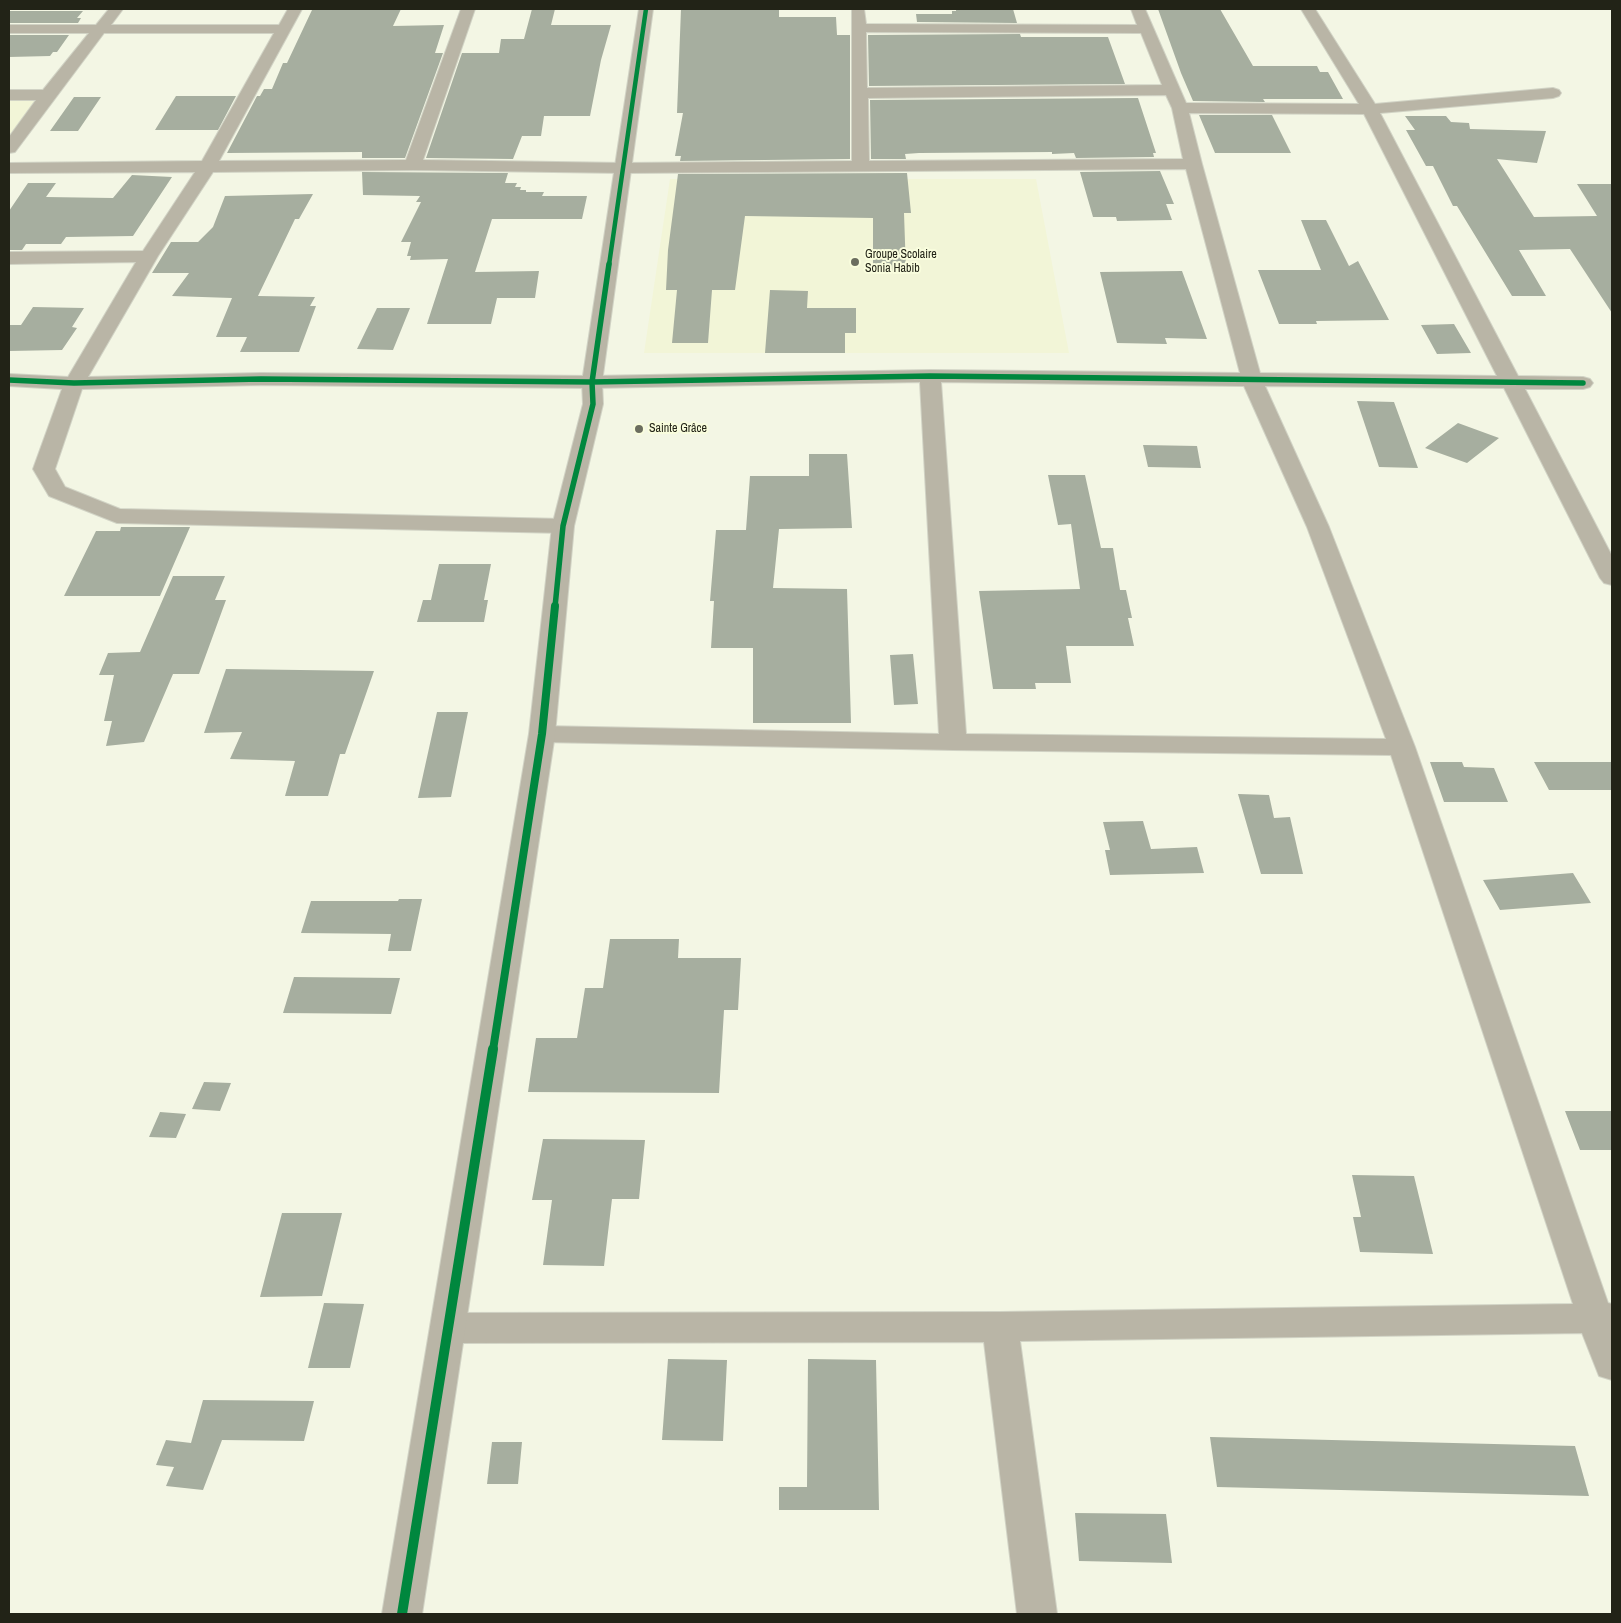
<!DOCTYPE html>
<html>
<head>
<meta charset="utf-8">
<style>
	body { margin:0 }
	#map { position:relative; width:1621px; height:1623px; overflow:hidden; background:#f3f6e4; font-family:"Archivo Narrow",sans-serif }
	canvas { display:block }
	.frame { position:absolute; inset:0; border:10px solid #222317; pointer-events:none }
</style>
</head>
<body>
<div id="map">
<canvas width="1621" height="1623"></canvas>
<div class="frame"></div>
</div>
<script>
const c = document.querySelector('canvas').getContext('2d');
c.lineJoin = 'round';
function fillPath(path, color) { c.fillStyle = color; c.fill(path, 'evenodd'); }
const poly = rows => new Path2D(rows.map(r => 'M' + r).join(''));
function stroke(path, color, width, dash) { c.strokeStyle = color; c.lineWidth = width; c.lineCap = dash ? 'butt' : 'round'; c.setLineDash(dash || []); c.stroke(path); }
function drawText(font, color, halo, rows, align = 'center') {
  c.font = font + ' "Archivo Narrow",sans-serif'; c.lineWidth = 4; c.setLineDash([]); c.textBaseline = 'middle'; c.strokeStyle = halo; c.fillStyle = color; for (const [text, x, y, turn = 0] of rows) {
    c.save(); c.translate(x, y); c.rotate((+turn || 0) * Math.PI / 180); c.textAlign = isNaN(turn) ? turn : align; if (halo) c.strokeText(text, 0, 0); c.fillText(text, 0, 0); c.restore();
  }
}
fillPath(poly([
	[9,98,37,98,9,137],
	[670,179,1036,179,1069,353,644,353]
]), '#f2f5d7');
fillPath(poly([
	[401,9,393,26,444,25,435,53,443,53,405,158,362,158,362,152,227,153,257,96,260,96,264,89,272,89,283,63,287,63,312,10],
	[532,9,555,9,551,25,611,25,601,60,590,116,544,116,541,136,522,136,513,159,426,158,462,53,499,53,501,39,524,39],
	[681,9,779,9,779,17,836,17,837,35,850,35,850,159,680,161,681,156,675,156,683,113,677,113],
	[956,9,1013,9,1017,23,917,22,916,14,952,14,952,11,956,11],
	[1158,9,1220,9,1253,66,1317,66,1320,72,1328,72,1343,99,1263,99,1265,102,1193,101,1181,73],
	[9,11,83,11,77,18,81,18,78,23,9,23],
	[1020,34,1021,37,1108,37,1125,84,869,86,868,35],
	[9,35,69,35,57,52,53,52,50,56,9,57],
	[176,96,236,96,218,130,155,130],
	[74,97,101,97,78,131,50,131],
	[1138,98,1156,153,1153,153,1154,157,1076,158,1074,153,1052,154,1052,152,919,153,905,154,906,159,871,159,870,100],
	[1199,115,1272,115,1291,153,1215,153],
	[1405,116,1446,116,1451,122,1469,123,1470,129,1546,131,1537,163,1497,159,1534,217,1597,216,1577,184,1612,184,1612,313,1570,249,1519,250,1546,296,1512,296,1457,206,1453,206,1433,166,1426,166,1406,130,1415,130],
	[1160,171,1174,204,1166,204,1172,220,1117,221,1116,217,1093,217,1080,172],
	[362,172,508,173,505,183,517,183,515,187,521,187,520,190,526,190,526,192,544,192,542,196,587,196,582,219,492,219,475,272,539,271,535,298,497,298,491,324,427,324,448,259,410,260,411,256,407,256,411,242,401,242,421,202,416,202,420,196,363,195],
	[907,173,911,213,904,213,906,271,873,271,873,218,745,216,735,290,712,290,708,343,672,343,677,290,666,290,668,250,678,174],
	[132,175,172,177,133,236,66,237,61,244,26,244,22,250,9,250,9,211,28,183,56,183,46,197,113,198],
	[313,194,299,219,295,219,258,296,315,297,310,306,316,306,299,352,240,352,247,337,216,337,232,298,172,296,189,273,152,273,171,242,198,242,213,227,225,196],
	[1301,220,1326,220,1349,266,1358,261,1389,320,1316,321,1317,324,1279,324,1258,270,1321,270],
	[1182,271,1207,339,1165,338,1167,344,1117,343,1100,272],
	[770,290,808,291,807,308,856,308,856,333,845,333,845,353,765,353],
	[33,307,84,308,72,327,77,328,62,350,9,351,9,325,21,325],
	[377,308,410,308,393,350,357,349],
	[1454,324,1471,353,1437,354,1421,325],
	[1357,401,1394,402,1418,468,1379,467],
	[1458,423,1499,438,1467,463,1425,448],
	[1143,445,1197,446,1201,468,1148,467],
	[809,454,847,454,852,528,779,529,773,588,847,589,851,723,753,723,753,648,711,648,714,601,710,601,716,530,746,530,750,476,809,476],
	[1048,475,1085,475,1101,548,1113,548,1120,590,1126,590,1132,618,1128,618,1134,646,1066,646,1071,683,1035,683,1036,689,993,689,979,591,1080,589,1071,524,1058,525],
	[121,527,190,527,160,596,64,596,96,531,120,531],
	[439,564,491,564,484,600,488,600,484,622,417,622,423,600,431,600],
	[173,576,225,576,215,600,226,600,199,674,173,674,144,742,106,746,112,721,104,721,114,675,99,675,108,653,140,652],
	[913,654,918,704,894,705,890,655],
	[226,669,374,671,345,754,340,754,328,796,285,796,295,761,230,759,242,732,204,733],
	[437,712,468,712,451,797,418,798],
	[1430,762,1462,762,1464,767,1494,768,1508,802,1444,802],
	[1534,762,1612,762,1612,790,1549,790],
	[1238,794,1269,795,1274,818,1290,817,1303,874,1261,874],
	[1143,821,1151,849,1197,847,1204,873,1110,875,1105,850,1110,850,1103,822],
	[1573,873,1591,903,1500,910,1483,880],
	[399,899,422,899,411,951,388,951,391,934,301,933,311,901,398,901],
	[610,939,679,939,678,958,741,958,738,1010,724,1010,719,1093,528,1092,536,1038,577,1038,585,988,603,988],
	[294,977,400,978,391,1014,283,1013],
	[204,1082,231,1083,220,1111,192,1109],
	[1565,1111,1612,1111,1612,1150,1580,1150],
	[160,1112,186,1114,176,1138,149,1137],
	[543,1139,645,1140,639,1199,612,1199,604,1266,543,1265,552,1200,532,1200],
	[1352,1175,1414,1176,1433,1254,1360,1252,1353,1217,1361,1217],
	[282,1213,342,1213,322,1296,260,1297],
	[324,1303,364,1304,350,1368,308,1368],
	[668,1359,727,1360,723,1441,662,1440],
	[808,1359,876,1360,879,1510,779,1510,779,1487,807,1487],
	[203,1400,314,1401,304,1441,222,1440,203,1490,166,1486,174,1467,156,1465,166,1440,191,1443],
	[1210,1437,1575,1446,1589,1496,1217,1487],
	[492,1442,522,1442,518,1484,487,1484],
	[1075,1513,1166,1514,1172,1563,1079,1561]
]), '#a6ae9f');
const minor = poly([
	[109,9,123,9,111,25,279,25,288,9,302,9,219,161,406,160,461,9,475,9,423,160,623,163,852,161,852,9,864,9,866,24,1137,25,1131,9,1145,9,1186,103,1359,104,1301,9,1315,9,1375,104,1553,88,1559,90,1561,93,1559,96,1553,98,1380,113,1518,376,1583,377,1590,379,1593,383,1590,387,1583,389,1525,389,1612,556,1612,585,1604,583,1600,578,1504,388,1265,386,1329,527,1415,747,1608,1303,1612,1304,1612,1380,1599,1376,1582,1333,1020,1341,1057,1614,1017,1614,984,1342,449,1343,436,1338,431,1328,436,1318,449,1313,1000,1312,1573,1304,1391,755,953,750,542,742,533,740,529,734,533,728,542,726,939,734,920,382,592,388,261,385,82,389,55,469,65,487,120,509,563,519,571,521,574,526,571,531,563,533,117,523,49,496,33,469,62,389,9,386,9,374,68,377,136,262,9,264,9,252,143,251,195,172,9,173,9,163,202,161,274,33,104,33,15,152,9,153,9,137,36,100,9,100,9,90,43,90,89,33,9,33,9,25,96,25,109,9],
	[866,32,1141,33,1162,85,867,88,866,32],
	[1166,95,1172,108,1183,159,869,161,868,98,1166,95],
	[1189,113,1364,114,1497,376,1260,373,1202,164,1189,113],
	[1186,169,1240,373,930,370,592,376,261,373,88,377,158,256,213,172,413,170,623,173,1186,169],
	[941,382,1244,386,1307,527,1386,739,966,734,941,382]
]);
const tertiary = poly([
	[639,9,653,9,602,382,603,404,574,526,555,734,422,1614,382,1614,529,734,552,526,583,404,582,382,639,9]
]);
stroke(minor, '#d1d3c5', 2);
stroke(tertiary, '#d1d3c5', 2);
fillPath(minor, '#b9b5a6');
fillPath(tertiary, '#b9b5a6');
stroke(poly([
	[609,265,646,9]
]), '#00873e', 4.5);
stroke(poly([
	[9,380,74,383,261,379,592,382,930,376,1583,383],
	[555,607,563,526,593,404,592,382,609,264]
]), '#00873e', 5.5);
stroke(poly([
	[493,1050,542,734,555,606]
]), '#00873e', 8);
stroke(poly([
	[402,1614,493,1049]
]), '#00873e', 10);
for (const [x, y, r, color] of [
	[855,262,5,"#6b6d5f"],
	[639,429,5,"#6b6d5f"]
]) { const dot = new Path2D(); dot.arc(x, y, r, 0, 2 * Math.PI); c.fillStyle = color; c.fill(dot); stroke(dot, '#f9fddd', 2); }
drawText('12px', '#222317', '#f9fddd', [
	["Groupe Scolaire",865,255],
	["Sonia Habib",865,269],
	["Sainte Grâce",649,429]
], 'left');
</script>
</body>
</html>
